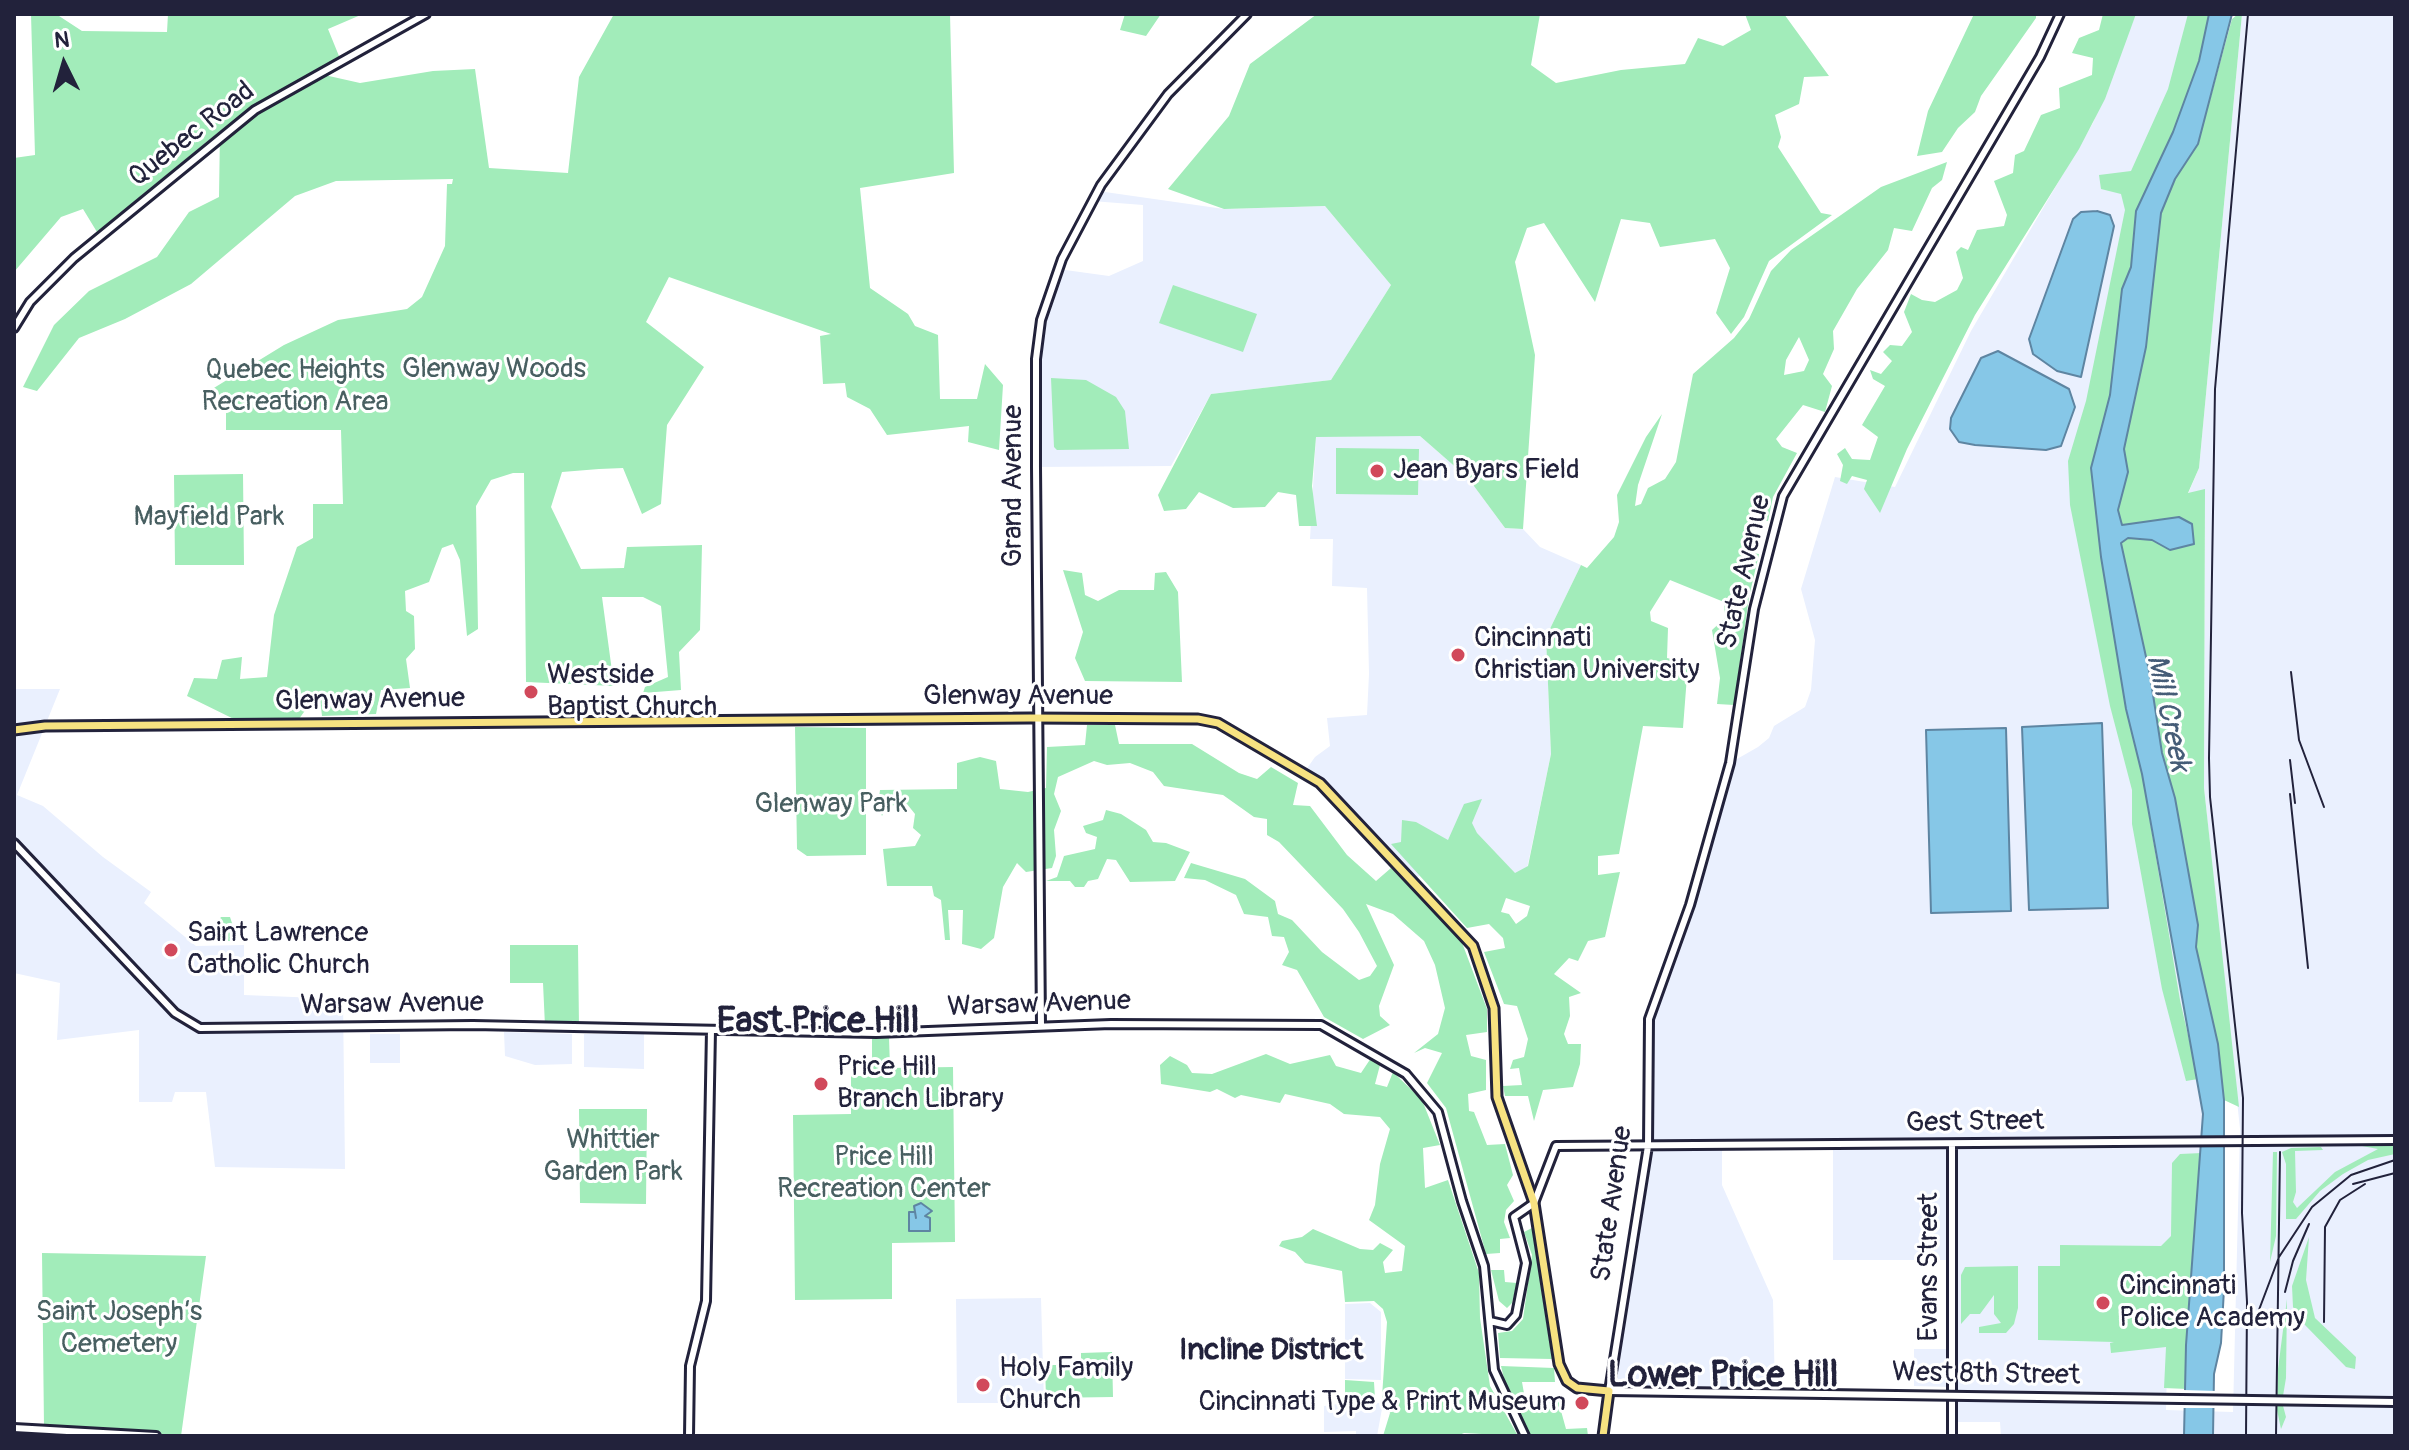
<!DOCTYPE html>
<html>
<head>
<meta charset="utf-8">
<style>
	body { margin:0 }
	#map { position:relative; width:2409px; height:1450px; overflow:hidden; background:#fff; font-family:Pangolin,sans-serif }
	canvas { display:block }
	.frame { position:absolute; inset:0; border:16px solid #22223b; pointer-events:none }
	.north { position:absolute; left:24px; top:24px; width:80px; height:80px; -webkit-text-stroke:6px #fff; paint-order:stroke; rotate:355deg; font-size:22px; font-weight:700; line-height:32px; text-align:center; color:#22223b }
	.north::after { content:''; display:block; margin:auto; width:28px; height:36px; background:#22223b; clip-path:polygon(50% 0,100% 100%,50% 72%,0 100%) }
</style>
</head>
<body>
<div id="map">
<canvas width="2409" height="1450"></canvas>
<div class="frame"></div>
<div class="north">N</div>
</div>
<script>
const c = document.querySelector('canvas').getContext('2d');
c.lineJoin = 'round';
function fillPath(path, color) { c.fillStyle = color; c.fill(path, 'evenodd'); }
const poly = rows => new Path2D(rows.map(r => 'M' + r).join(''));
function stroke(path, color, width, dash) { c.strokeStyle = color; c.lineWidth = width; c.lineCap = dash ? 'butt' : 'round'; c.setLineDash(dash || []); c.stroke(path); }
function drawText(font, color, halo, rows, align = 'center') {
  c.font = font + ' Pangolin,sans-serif'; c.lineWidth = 6; c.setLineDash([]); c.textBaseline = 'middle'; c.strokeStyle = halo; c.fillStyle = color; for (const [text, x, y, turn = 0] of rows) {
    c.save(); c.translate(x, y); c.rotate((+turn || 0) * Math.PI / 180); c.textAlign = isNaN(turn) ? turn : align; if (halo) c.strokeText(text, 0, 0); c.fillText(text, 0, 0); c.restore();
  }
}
fillPath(poly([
	[2136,14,2209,14,2092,494,2203,1114,2197,1180,2170,1246,2166,1410,2233,1412,2240,1129,2204,788,2205,490,2188,494,2199,468,2242,14,2395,14,2395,1436,2001,1436,2000,1422,1952,1422,1951,1387,1914,1386,1914,1349,1951,1349,1951,1260,1833,1260,1833,1146,1722,1147,1722,1185,1773,1300,1775,1393,1609,1391,1648,1146,1648,1029,1690,905,1730,763,1758,747,1769,738,1774,726,1805,707,1811,690,1815,640,1801,589,1835,477,1895,487,1971,331,2093,123],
	[1098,191,1224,209,1325,206,1391,285,1331,380,1211,394,1171,466,1036,467,1038,338,1058,269,1109,276,1143,261,1143,205,1092,201],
	[1316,436,1420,436,1468,478,1505,528,1523,529,1540,547,1581,565,1546,637,1551,754,1524,883,1480,837,1413,880,1320,783,1303,774,1315,757,1330,746,1327,718,1367,715,1369,674,1367,588,1332,586,1333,539,1310,539],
	[14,689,60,689,17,795,43,806,103,857,151,892,144,903,196,946,244,945,244,995,343,999,345,1169,215,1167,206,1092,175,1092,172,1102,139,1102,139,1030,57,1040,60,983,14,973],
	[504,1032,572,1034,572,1064,535,1065,505,1056],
	[370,1034,400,1034,400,1063,370,1063],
	[584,1034,644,1034,644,1069,584,1067],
	[1041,1298,1044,1403,957,1403,956,1299],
	[1370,1303,1381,1312,1381,1380,1345,1379,1345,1304],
	[1344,1403,1383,1403,1377,1436,1356,1436,1356,1431,1324,1432,1324,1406]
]), '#eaf0fe');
fillPath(poly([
	[31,14,56,14,82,31,167,32,168,14,363,14,328,29,341,61,320,74,360,83,433,71,475,69,489,168,568,173,579,77,614,14,950,14,954,173,860,188,870,288,908,314,915,326,938,335,940,399,977,399,985,364,1003,385,999,450,968,442,969,426,887,435,870,409,847,397,845,383,823,384,820,336,831,334,669,277,646,322,704,367,667,425,661,504,642,514,623,468,599,469,562,472,551,507,581,569,624,568,627,547,702,545,700,630,679,652,681,690,643,693,645,687,668,677,661,606,643,597,602,597,614,686,526,682,524,473,513,473,491,480,476,506,478,629,467,636,460,560,453,544,442,548,429,582,405,591,406,611,414,616,415,649,406,659,410,688,381,690,376,714,322,716,320,699,312,701,296,723,244,724,187,696,194,678,217,679,222,660,242,657,240,679,267,677,274,615,297,547,313,538,313,504,343,504,341,430,226,430,226,400,204,394,284,345,338,320,407,309,422,297,445,246,447,184,452,184,453,179,336,181,295,196,191,284,125,319,79,338,37,391,23,387,54,325,89,291,157,257,189,212,219,197,220,131,97,232,83,209,61,217,14,272,14,158,35,155],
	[1125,14,1161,14,1146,36,1120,30],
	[1317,14,1540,14,1531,65,1556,83,1621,70,1685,64,1698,38,1723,46,1751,30,1745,14,1784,14,1829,76,1804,77,1799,104,1775,115,1781,137,1778,147,1821,213,1832,215,1769,261,1744,317,1731,334,1716,313,1730,268,1715,239,1660,247,1650,223,1621,219,1595,302,1544,223,1527,228,1515,262,1535,355,1523,529,1505,528,1468,478,1420,436,1316,437,1312,486,1317,526,1299,526,1296,495,1278,492,1265,507,1233,508,1199,492,1186,509,1164,511,1158,495,1211,394,1331,380,1391,285,1325,206,1224,209,1168,189,1229,116,1250,64],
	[1974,14,2036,14,2036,18,1981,96,1975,112,1958,128,1942,152,1917,156,1928,111],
	[2103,14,2136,14,2105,99,2079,149,1975,315,1907,449,1880,513,1864,489,1867,480,1852,476,1847,484,1840,481,1843,465,1837,454,1845,448,1852,459,1870,460,1878,437,1862,425,1885,386,1873,379,1870,370,1881,374,1892,361,1883,352,1890,345,1902,346,1912,332,1904,312,1911,294,1922,300,1935,302,1957,290,1963,278,1956,252,1961,247,1968,250,1977,230,2004,226,2007,215,1994,181,2013,173,2015,155,2024,151,2041,115,2060,108,2059,88,2092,75,2093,58,2072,53,2079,38,2099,30],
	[2188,14,2209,14,2199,61,2173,132,2136,211,2131,267,2122,289,2110,395,2091,468,2101,557,2126,709,2142,774,2180,1000,2198,1079,2186,1081,2162,989,2132,824,2132,790,2110,706,2070,505,2068,461,2086,401,2125,210,2121,194,2101,189,2099,175,2131,171,2168,89],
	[2238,14,2242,14,2199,468,2188,493,2205,489,2204,788,2239,1107,2224,1100,2218,1044,2196,947,2198,925,2175,798,2162,753,2150,675,2121,543,2128,538,2153,540,2171,550,2194,544,2179,517,2121,525,2118,510,2128,472,2124,449,2146,347,2161,213,2175,179,2198,144,2232,19],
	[1947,162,1942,180,1932,188,1912,231,1894,228,1888,250,1857,289,1833,331,1834,349,1823,374,1832,386,1825,412,1803,405,1776,439,1782,447,1797,453,1773,497,1768,521,1755,520,1745,535,1745,552,1759,554,1749,597,1734,705,1717,704,1720,678,1712,630,1725,618,1724,602,1670,580,1650,612,1651,621,1668,628,1667,658,1688,663,1683,728,1643,726,1619,854,1598,856,1598,875,1620,872,1605,937,1588,941,1578,961,1569,958,1554,974,1581,993,1569,997,1570,1016,1564,1034,1568,1044,1581,1044,1580,1064,1573,1087,1543,1090,1534,1121,1528,1096,1505,1096,1503,1086,1522,1085,1519,1068,1510,1069,1513,1060,1524,1057,1528,1039,1517,1006,1504,1004,1484,952,1505,948,1503,938,1489,924,1467,928,1391,844,1401,842,1402,820,1416,822,1448,840,1464,804,1482,799,1472,823,1477,833,1515,873,1528,866,1551,754,1546,637,1581,565,1587,568,1614,537,1619,522,1617,495,1646,437,1662,414,1638,485,1635,506,1641,504,1648,488,1665,479,1676,462,1693,374,1734,338,1749,319,1771,271,1791,250,1881,187],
	[1799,337,1809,360,1804,371,1784,375,1786,360],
	[1506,898,1530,906,1527,916,1516,924,1509,914,1501,912],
	[1173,285,1257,314,1243,352,1159,323],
	[1051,378,1086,380,1116,397,1125,411,1129,449,1057,450,1054,447],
	[1336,448,1419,449,1418,495,1336,494],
	[243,474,244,565,175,565,174,475],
	[1063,570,1082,573,1085,595,1098,601,1119,590,1154,590,1155,573,1166,572,1178,592,1182,682,1085,681,1075,658,1083,632],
	[1087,725,1115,725,1119,744,1192,744,1239,773,1257,779,1271,767,1298,783,1293,805,1310,806,1347,855,1376,881,1391,868,1461,940,1487,1009,1487,1032,1466,1035,1471,1056,1486,1060,1486,1090,1468,1094,1469,1111,1474,1112,1487,1145,1505,1144,1513,1175,1507,1185,1514,1201,1506,1210,1504,1222,1510,1238,1500,1239,1500,1253,1486,1254,1446,1108,1427,1083,1442,1053,1425,1048,1414,1053,1438,1034,1445,1008,1435,965,1424,941,1393,914,1366,904,1394,965,1379,1006,1380,1016,1390,1025,1363,1039,1324,1017,1297,970,1282,965,1289,952,1284,937,1272,936,1268,917,1244,914,1236,895,1205,880,1184,878,1191,863,1245,879,1275,901,1278,914,1292,920,1322,952,1359,980,1370,976,1377,966,1359,932,1343,909,1279,842,1267,835,1267,819,1254,817,1223,795,1164,786,1153,772,1130,763,1107,765,1094,761,1058,777,1054,794,1061,811,1054,830,1056,856,1052,868,1026,872,1017,863,1003,887,994,938,981,949,962,944,963,910,948,910,950,940,945,940,941,900,934,896,932,886,887,886,883,849,915,846,921,835,913,828,915,814,907,804,887,806,882,816,878,805,880,790,957,789,957,763,980,757,996,761,1000,789,1028,792,1046,788,1047,747,1085,745],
	[795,727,866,728,866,855,807,856,797,849],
	[1106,810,1121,814,1146,830,1153,842,1166,843,1190,852,1175,881,1130,882,1116,860,1107,859,1098,879,1088,881,1084,887,1075,887,1070,881,1046,881,1057,877,1064,856,1095,849,1097,837,1086,833,1083,826,1103,820],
	[221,917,230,917,234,929,230,932,230,941,204,941],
	[510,945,578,945,579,1027,545,1026,543,983,510,983],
	[889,1037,890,1068,953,1067,955,1242,892,1243,892,1299,795,1300,793,1115,851,1114,851,1076,872,1076,872,1038],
	[1266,1054,1290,1064,1330,1055,1336,1066,1361,1073,1371,1058,1380,1065,1375,1084,1387,1087,1393,1072,1422,1100,1440,1145,1423,1148,1425,1188,1448,1180,1479,1273,1480,1318,1490,1386,1518,1436,1464,1433,1457,1436,1383,1436,1390,1413,1382,1397,1387,1322,1383,1309,1374,1301,1345,1302,1342,1271,1305,1263,1295,1252,1279,1246,1282,1241,1302,1237,1313,1229,1360,1249,1373,1250,1380,1243,1393,1250,1383,1262,1385,1273,1402,1271,1405,1246,1369,1220,1375,1205,1380,1164,1390,1129,1380,1117,1344,1114,1330,1104,1285,1094,1280,1103,1241,1095,1235,1098,1217,1089,1210,1092,1161,1084,1160,1065,1170,1056,1187,1065,1192,1073,1212,1074],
	[579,1109,647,1109,646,1204,580,1203],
	[2362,1146,2395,1146,2395,1154,2368,1160,2343,1174,2320,1191,2296,1219,2286,1219,2286,1164,2282,1152,2291,1148,2321,1147,2323,1150,2295,1151,2296,1192,2293,1202,2297,1208,2335,1172,2378,1149],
	[2273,1152,2277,1152,2276,1236,2270,1262],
	[2202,1153,2186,1345,2187,1389,2164,1388,2166,1347,2111,1353,2110,1343,2114,1342,2038,1340,2038,1266,2060,1266,2060,1245,2161,1246,2171,1236,2172,1163,2180,1154],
	[1532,1228,1552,1359,1500,1358,1498,1333,1512,1331,1523,1319,1532,1255,1524,1232],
	[2309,1237,2306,1280,2315,1318,2356,1357,2355,1369,2346,1367,2305,1325,2293,1307,2292,1286],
	[42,1253,206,1256,181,1436,14,1436,14,1428,44,1427],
	[2018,1266,2018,1308,2014,1324,2006,1333,1979,1333,1979,1327,2001,1323,1994,1314,1994,1295,1980,1314,1970,1314,1961,1324,1961,1275,1965,1267],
	[1491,1270,1504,1270,1505,1282,1517,1283,1512,1303,1507,1308,1499,1301],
	[2287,1299,2286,1378,2282,1402,2286,1417,2281,1429,2277,1410,2278,1369],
	[1112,1352,1113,1397,1046,1398,1045,1365,1081,1365,1081,1353],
	[1501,1366,1554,1368,1555,1382,1522,1382,1525,1399,1558,1400,1566,1429,1587,1428,1588,1436,1531,1436,1507,1391],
	[1345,1380,1374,1382,1375,1399,1345,1398]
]), '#a2ecba');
const water = poly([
	[2209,14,2232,14,2198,144,2175,179,2161,213,2146,347,2124,449,2128,472,2118,510,2122,525,2179,517,2192,524,2194,544,2170,550,2152,540,2128,538,2121,543,2150,675,2162,753,2175,798,2198,925,2196,947,2218,1044,2224,1100,2224,1289,2221,1343,2214,1374,2213,1436,2184,1436,2186,1345,2203,1114,2142,774,2126,709,2101,557,2091,468,2110,395,2122,289,2131,267,2136,211,2173,132,2199,61,2209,14],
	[2097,211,2110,215,2114,226,2081,377,2057,371,2033,354,2029,339,2073,219,2081,212,2097,211],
	[1998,351,2069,389,2075,407,2061,446,2046,450,1975,445,1959,442,1950,429,1951,418,1981,358,1998,351],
	[2102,723,2108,908,2029,910,2022,727,2102,723],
	[2006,728,2011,911,1931,913,1926,730,2006,728],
	[921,1203,932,1211,925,1216,930,1218,930,1231,909,1231,909,1212,915,1212,916,1218,914,1206,921,1203]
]);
fillPath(water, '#86c7e7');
stroke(water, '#5e85a2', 2);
fillPath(poly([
	[2183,1390,2217,1391,2217,1408,2182,1408]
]), '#fff');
const secondary = poly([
	[14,328,30,302,74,258,255,110,426,14],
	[14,843,175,1013,200,1028,473,1025,876,1033,1111,1024,1321,1025,1406,1074,1438,1112,1462,1201,1484,1266,1494,1370,1525,1436],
	[1041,1026,1036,467,1036,359,1041,320,1062,259,1101,185,1168,94,1247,14],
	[1952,1146,1952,1436],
	[1490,1321,1507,1325,1516,1315,1526,1263,1514,1217,1534,1203,1556,1146,2395,1140],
	[1825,1394,1609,1391,1648,1146,1649,1019,1690,905,1730,763,1754,609,1783,496,2040,57,2060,14],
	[14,1428,156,1436],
	[689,1436,690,1366,706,1301,711,1030]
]);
const primary = poly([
	[14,730,45,726,1030,718,1198,719,1218,723,1320,783,1473,946,1494,1008,1497,1097,1534,1203,1559,1364,1567,1381,1577,1388,1609,1391,1603,1436]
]);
stroke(secondary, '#22223b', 12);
stroke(primary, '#22223b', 13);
stroke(secondary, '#fff', 6);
stroke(primary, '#f7e281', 7);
stroke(poly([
	[2291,672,2299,740,2324,807],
	[2290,760,2295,803],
	[2290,794,2308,968],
	[2353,1184,2395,1173],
	[2285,1292,2293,1261,2309,1224],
	[2324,1322,2325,1227,2340,1200,2365,1184],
	[2254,1323,2279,1257,2312,1207,2351,1175,2395,1160],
	[2246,1436,2247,1302,2242,1213,2243,1098,2210,797,2209,758,2215,389,2248,14],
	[2276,1436,2280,1152]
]), '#22223b', 2);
const secondaryBridge = poly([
	[1825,1394,2395,1402]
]);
stroke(secondaryBridge, '#22223b', 12, []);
stroke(secondaryBridge, '#fff', 6);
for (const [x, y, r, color] of [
	[1377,471,8,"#d1495b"],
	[1458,655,8,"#d1495b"],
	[531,692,8,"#d1495b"],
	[171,950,8,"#d1495b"],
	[821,1084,8,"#d1495b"],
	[2103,1303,8,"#d1495b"],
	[983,1385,8,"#d1495b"],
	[1582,1403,8,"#d1495b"]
]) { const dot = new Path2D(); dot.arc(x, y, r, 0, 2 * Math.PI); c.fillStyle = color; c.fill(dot); stroke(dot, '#fff', 3); }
drawText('28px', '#22223b', '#fff', [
	["Quebec Road",192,135,-38],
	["Grand Avenue",1014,486,-90],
	["State Avenue",1745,572,-77],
	["Glenway Avenue",1018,697],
	["Glenway Avenue",370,701,-1],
	["Warsaw Avenue",392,1005,-1],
	["Warsaw Avenue",1039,1005,-2],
	["Gest Street",1975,1123,-1],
	["State Avenue",1613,1204,-82],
	["Evans Street",1930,1267,-90],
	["West 8th Street",1986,1375,1]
]);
drawText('28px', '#485f61', '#fff', [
	["Glenway Woods",494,370],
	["Quebec Heights",295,371],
	["Recreation Area",295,403],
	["Mayfield Park",209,518],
	["Glenway Park",831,805],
	["Whittier",613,1141],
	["Garden Park",613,1173],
	["Price Hill",884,1158],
	["Recreation Center",884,1190],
	["Saint Joseph’s",119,1313],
	["Cemetery",119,1345]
]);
drawText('28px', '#22223b', '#fff', [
	["Jean Byars Field",1393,471],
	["Cincinnati",1474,639],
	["Christian University",1474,671],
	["Westside",547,676],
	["Baptist Church",547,708],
	["Saint Lawrence",187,934],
	["Catholic Church",187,966],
	["Price Hill",837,1068],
	["Branch Library",837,1100],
	["Cincinnati",2119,1287],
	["Police Academy",2119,1319],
	["Holy Family",999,1369],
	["Church",999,1401],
	["Cincinnati Type & Print Museum",1566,1403,"right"]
], 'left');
drawText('italic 30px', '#455c77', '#fff', [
	["Mill Creek",2167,713,78]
]);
drawText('bold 30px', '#22223b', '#fff', [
	["Incline District",1271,1351]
]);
drawText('bold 36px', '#22223b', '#fff', [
	["East Price Hill",818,1023],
	["Lower Price Hill",1723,1377]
]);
</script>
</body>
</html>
